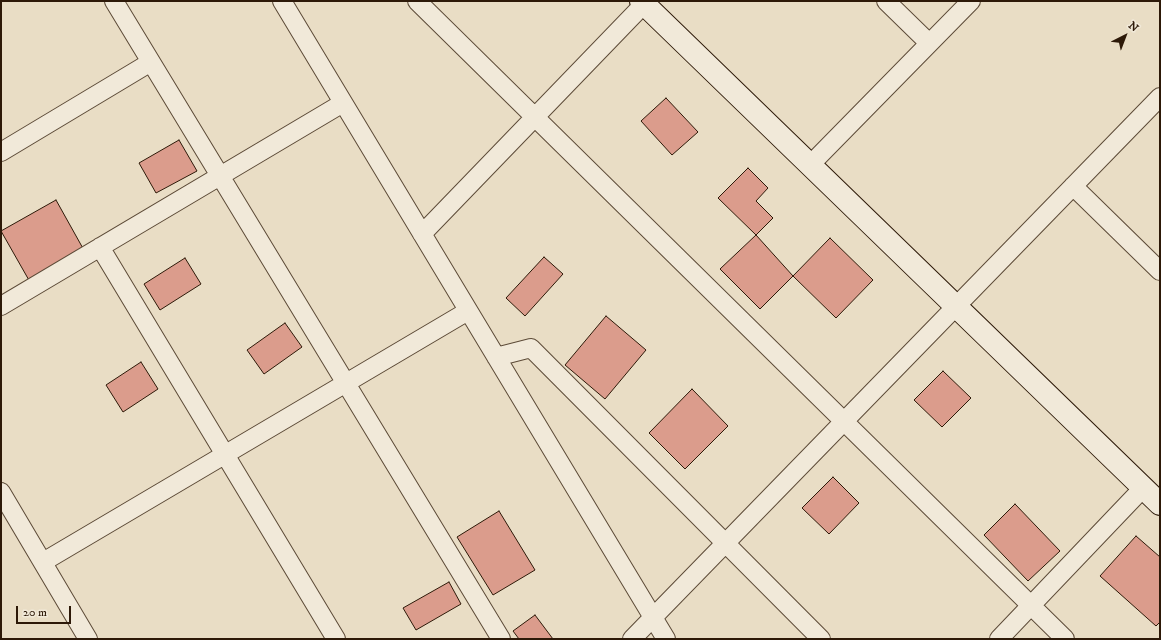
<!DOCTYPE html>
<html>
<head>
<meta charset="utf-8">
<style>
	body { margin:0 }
	#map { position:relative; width:1161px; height:640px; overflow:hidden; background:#e9ddc5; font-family:"IM FELL DW Pica",serif }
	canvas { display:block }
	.frame { position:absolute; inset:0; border:2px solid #2d1908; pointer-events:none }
	.north { position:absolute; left:1105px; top:16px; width:40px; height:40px; -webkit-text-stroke:3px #f1e9d9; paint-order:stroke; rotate:42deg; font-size:11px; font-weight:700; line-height:16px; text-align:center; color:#2d1908 }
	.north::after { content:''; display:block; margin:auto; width:14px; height:18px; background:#2d1908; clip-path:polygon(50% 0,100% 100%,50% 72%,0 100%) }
	.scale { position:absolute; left:16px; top:606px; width:55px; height:18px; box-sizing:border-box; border:2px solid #2d1908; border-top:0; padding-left:5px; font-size:12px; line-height:14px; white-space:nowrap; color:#2d1908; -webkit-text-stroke:3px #f1e9d9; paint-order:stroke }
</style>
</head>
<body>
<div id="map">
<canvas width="1161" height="640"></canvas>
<div class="frame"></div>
<div class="north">N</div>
<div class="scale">20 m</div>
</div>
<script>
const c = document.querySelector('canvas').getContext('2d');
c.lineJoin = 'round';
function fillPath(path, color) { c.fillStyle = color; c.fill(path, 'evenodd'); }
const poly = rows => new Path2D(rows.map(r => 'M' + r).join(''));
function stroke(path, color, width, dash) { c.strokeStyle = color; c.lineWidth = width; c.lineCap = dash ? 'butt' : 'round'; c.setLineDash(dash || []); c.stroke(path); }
const building = poly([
	[666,98,698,132,672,155,641,121,666,98],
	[179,140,197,171,156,193,139,163,179,140],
	[748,168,768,188,756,201,773,218,756,235,718,198,748,168],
	[56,200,85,252,30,282,1,231,56,200],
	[756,235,793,276,760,309,720,269,756,235],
	[830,238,873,280,836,318,793,276,830,238],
	[544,257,563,274,525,316,506,298,544,257],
	[185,258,201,284,160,310,144,284,185,258],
	[606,316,646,350,605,399,565,365,606,316],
	[285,323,302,347,264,374,247,350,285,323],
	[141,362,158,389,123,412,106,385,141,362],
	[943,371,971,398,942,427,914,400,943,371],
	[692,389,728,426,685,469,649,433,692,389],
	[833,477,859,503,829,534,802,508,833,477],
	[1015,504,1060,551,1028,581,984,535,1015,504],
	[499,511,535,570,493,595,457,537,499,511],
	[1136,536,1160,557,1160,622,1156,626,1100,576,1136,536],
	[449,582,461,604,416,630,403,608,449,582],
	[535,615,553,639,519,639,513,631,535,615]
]);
fillPath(building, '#db9c8c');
stroke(building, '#2d1908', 1);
const street = poly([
	[114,1,501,639],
	[282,1,666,639],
	[417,1,1065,639],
	[886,1,929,43],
	[1,152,151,62],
	[810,165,971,1],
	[1073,186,1160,271],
	[422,234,644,4],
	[100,247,336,639],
	[1,306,343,103],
	[496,357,531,348,821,639],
	[1,492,88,639],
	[43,562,468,311],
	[632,639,1160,97],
	[999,639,1143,488]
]);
const secondary = poly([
	[641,1,1160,504]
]);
stroke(street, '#5c4a37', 20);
stroke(secondary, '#2d1908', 24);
stroke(street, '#f1e9d9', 18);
stroke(secondary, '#f1e9d9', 22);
</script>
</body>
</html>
